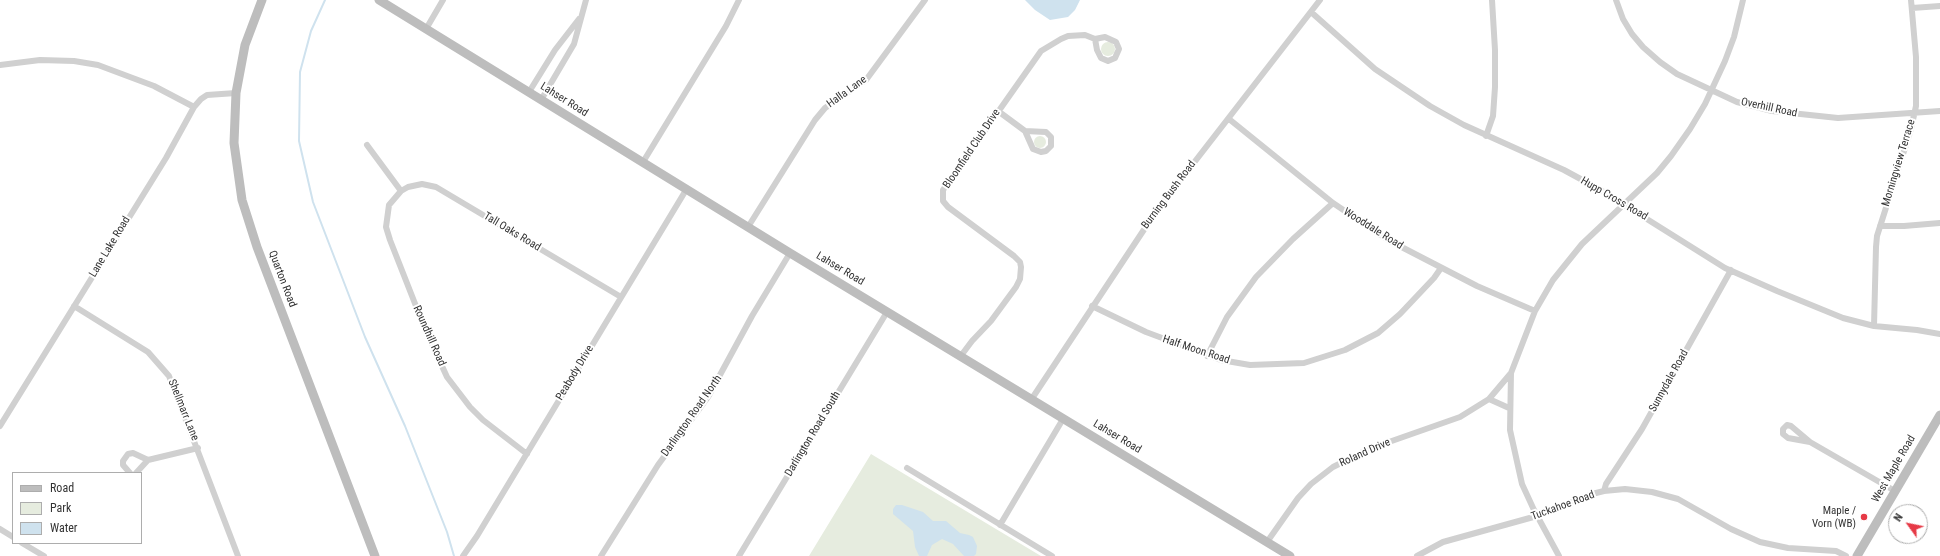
<!DOCTYPE html>
<html>
<head>
<meta charset="utf-8">
<style>
	body { margin:0 }
	#map { position:relative; width:1940px; height:556px; overflow:hidden; background:#fff; font-family:"Roboto Condensed",sans-serif }
	canvas { display:block }
	.legend { position:absolute; left:12px; top:472px; width:130px; height:72px; box-sizing:border-box; background:#fff; border:1px solid #adadad; margin:0; padding:5px 7px; list-style:none; font-size:12px; color:#333 }
	.legend li { display:flex; align-items:center; gap:8px; height:20px }
	.legend b { width:20px; border:1px solid #adadad }
	.north { position:absolute; left:1888px; top:504px; width:40px; height:40px; box-sizing:border-box; background:#fff; border:1px solid #adadad; border-radius:50%; rotate:303deg; font-size:11px; font-weight:700; line-height:16px; text-align:center; color:#333 }
	.north::after { content:''; display:block; margin:auto; width:14px; height:18px; background:#e63946; clip-path:polygon(50% 0,100% 100%,50% 72%,0 100%) }
</style>
</head>
<body>
<div id="map">
<canvas width="1940" height="556"></canvas>
<ul class="legend">
<li><b style="height:5px;background:#bdbdbd"></b>Road</li>
<li><b style="height:11px;background:#e6ecdf"></b>Park</li>
<li><b style="height:11px;background:#cfe2ee"></b>Water</li>
</ul>
<div class="north">N</div>
</div>
<script>
const c = document.querySelector('canvas').getContext('2d');
c.lineJoin = 'round';
function fillPath(path, color) { c.fillStyle = color; c.fill(path, 'evenodd'); }
const poly = rows => new Path2D(rows.map(r => 'M' + r).join(''));
function stroke(path, color, width, dash) { c.strokeStyle = color; c.lineWidth = width; c.lineCap = dash ? 'butt' : 'round'; c.setLineDash(dash || []); c.stroke(path); }
function drawText(font, color, halo, rows, align = 'center') {
  c.font = font + ' "Roboto Condensed",sans-serif'; c.lineWidth = 4; c.setLineDash([]); c.textBaseline = 'middle'; c.strokeStyle = halo; c.fillStyle = color; for (const [text, x, y, turn = 0] of rows) {
    c.save(); c.translate(x, y); c.rotate((+turn || 0) * Math.PI / 180); c.textAlign = isNaN(turn) ? turn : align; if (halo) c.strokeText(text, 0, 0); c.fillText(text, 0, 0); c.restore();
  }
}
fillPath(poly([
	'1101 49a7 7 0 1 1 14 0a7 7 0 1 1-14 0Z',
	'1034 142a6 6 0 1 1 12 0a6 6 0 1 1-12 0Z',
	[871,454,1041,556,809,556]
]), '#e6ecdf');
fillPath(poly([
	[1025,0,1080,0,1075,10,1068,17,1050,20,1035,10],
	[896,505,902,505,923,512,933,521,946,521,960,533,969,535,973,537,977,546,976,554,974,556,964,556,953,544,942,539,932,545,927,556,919,556,915,547,913,531,893,514,893,509]
]), '#cfe2ee');
stroke(poly([
	[325,0,311,31,300,72,299,141,313,202,365,337,405,426,447,532,454,556]
]), '#cfe2ee', 2);
stroke(poly([
	[1616,0,1623,19,1632,34,1643,47,1660,62,1677,74,1737,102,1772,111,1838,118,1940,111],
	[1912,8,1940,6],
	[1311,12,1375,69,1430,106,1464,125,1564,170,1599,189,1725,268,1777,291,1843,318,1874,326,1917,330,1940,334],
	[426,29,443,0],
	[0,65,40,60,74,61,98,65,154,86,194,107],
	[529,92,555,50,579,19],
	[541,100,574,44,586,0],
	[998,111,1025,131,1033,149,1041,152,1046,151,1051,146,1051,137,1046,132,1025,131],
	[1229,119,1333,203,1388,240,1477,286,1535,311],
	[1486,136,1493,116,1495,87,1495,50,1492,0],
	[367,145,401,191],
	[643,162,726,26,739,0],
	[1880,226,1904,226,1940,223],
	[748,227,815,120,825,108,866,80,925,0],
	[74,306,148,352,169,376,238,556],
	[1092,306,1146,332,1221,360,1250,365,1304,363,1345,350,1378,333,1400,314,1434,278,1441,268],
	[1874,326,1876,247,1877,236,1911,129,1916,106,1916,57,1911,0],
	[1207,356,1227,317,1256,277,1293,239,1333,203],
	[960,357,972,341,991,321,1016,287,1020,279,1021,267,1020,262,1014,256,948,207,943,201,943,190,1041,51,1061,39,1068,36,1085,35,1095,39,1105,37,1116,42,1119,49,1115,58,1108,61,1101,58,1097,50,1095,39],
	[1489,399,1509,408],
	[1031,400,1155,213,1320,0],
	[0,426,166,158,194,107,201,99,207,95,236,93],
	[1810,442,1788,438,1783,434,1783,429,1787,425,1791,426,1810,442,1895,491],
	[527,454,483,420,470,407,447,377,425,329,390,240,386,227,389,205,401,191,408,187,422,184,436,187,621,297],
	[907,468,1052,556],
	[130,473,123,465,123,461,128,454,133,453,148,460,198,448],
	[136,473,148,460],
	[1604,491,1606,484,1642,429,1731,270],
	[1000,525,1063,419],
	[0,529,13,537],
	[1267,542,1298,498,1311,484,1333,467,1369,449,1460,417,1489,399,1511,373],
	[22,543,44,556],
	[463,556,477,536,686,190],
	[601,556,658,465,708,397,752,316,790,253],
	[739,556,887,312],
	[1417,556,1443,542,1537,516,1592,494,1604,491,1625,489,1652,492,1678,499,1731,529,1760,542,1788,548,1836,551,1846,556],
	[1559,556,1534,510,1522,484,1510,430,1511,373,1535,311,1553,280,1582,244,1657,173,1671,156,1690,129,1705,104,1725,61,1734,37,1743,0]
]), '#d0d0d0', 6);
stroke(poly([
	[262,0,245,45,236,93,234,143,242,200,257,247,375,556],
	[379,0,790,253,1290,556],
	[1857,556,1940,415]
]), '#bdbdbd', 9);
for (const [x, y, r, color] of [
	[1864,517,4,"#e63946"]
]) { const dot = new Path2D(); dot.arc(x, y, r, 0, 2 * Math.PI); c.fillStyle = color; c.fill(dot); stroke(dot, '#fff', 1.5); }
drawText('11px', '#333', '#fff', [
	["Halla Lane",847,92,-36],
	["Lahser Road",564,100,32],
	["Overhill Road",1769,108,12],
	["Bloomfield Club Drive",972,149,-56],
	["Morningview Terrace",1899,163,-73],
	["Burning Bush Road",1169,195,-53],
	["Hupp Cross Road",1614,199,30],
	["Wooddale Road",1373,229,32],
	["Tall Oaks Road",512,232,31],
	["Lane Lake Road",110,247,-59],
	["Lahser Road",840,269,31],
	["Quarton Road",282,279,69],
	["Roundhill Road",429,336,66],
	["Half Moon Road",1196,350,18],
	["Peabody Drive",575,373,-59],
	["Sunnydale Road",1669,381,-61],
	["Shellmarr Lane",183,410,68],
	["Darlington Road North",692,416,-55],
	["Darlington Road South",813,434,-59],
	["Lahser Road",1117,437,31],
	["Roland Drive",1365,453,-24],
	["West Maple Road",1894,469,-60],
	["Tuckahoe Road",1563,506,-20]
]);
drawText('11px', '#333', '#fff', [
	["Maple /",1856,511],
	["Vorn (WB)",1856,524]
], 'right');
</script>
</body>
</html>
